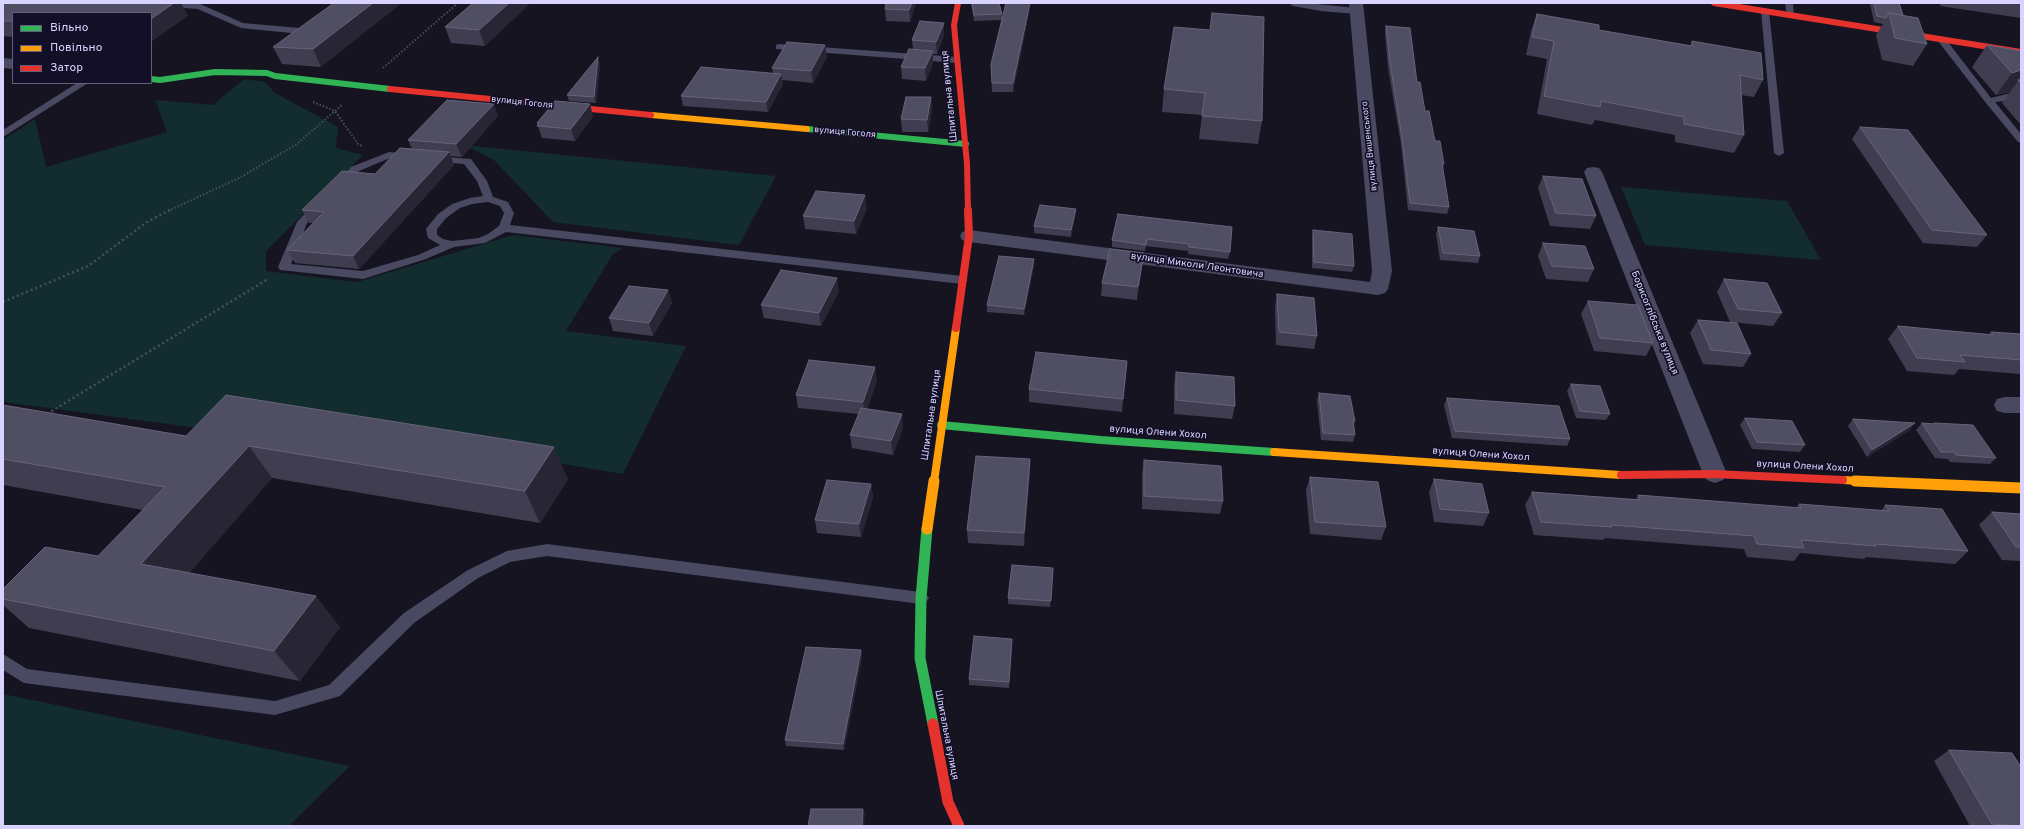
<!DOCTYPE html>
<html>
<head>
<meta charset="utf-8">
<style>
	body { margin:0 }
	#map { position:relative; width:2024px; height:829px; overflow:hidden; background:#161421; font-family:Overpass,sans-serif }
	canvas { display:block }
	.frame { position:absolute; inset:0; border:4px solid #d9d4ff; pointer-events:none }
	.legend { position:absolute; left:12px; top:12px; width:140px; height:72px; box-sizing:border-box; background:#130f26; border:1px solid #625e7d; margin:0; padding:5px 7px; list-style:none; font-size:12px; color:#d9d4ff }
	.legend li { display:flex; align-items:center; gap:8px; height:20px }
	.legend b { width:20px; border:1px solid #625e7d }
</style>
</head>
<body>
<div id="map">
<canvas width="2024" height="829"></canvas>
<div class="frame"></div>
<ul class="legend">
<li><b style="height:5px;background:#30b455"></b>Вільно</li>
<li><b style="height:5px;background:#ff9f0a"></b>Повільно</li>
<li><b style="height:5px;background:#e5322d"></b>Затор</li>
</ul>
</div>
<script>
const c = document.querySelector('canvas').getContext('2d');
c.lineJoin = 'round';
function fillPath(path, color) { c.fillStyle = color; c.fill(path, 'evenodd'); }
const poly = rows => new Path2D(rows.map(r => 'M' + r).join(''));
function stroke(path, color, width, dash) { c.strokeStyle = color; c.lineWidth = width; c.lineCap = dash ? 'butt' : 'round'; c.setLineDash(dash || []); c.stroke(path); }
function drawText(font, color, halo, rows, align = 'center') {
  c.font = font + ' Overpass,sans-serif'; c.lineWidth = 3.5; c.setLineDash([]); c.textBaseline = 'middle'; c.strokeStyle = halo; c.fillStyle = color; for (const [text, x, y, turn = 0] of rows) {
    c.save(); c.translate(x, y); c.rotate((+turn || 0) * Math.PI / 180); c.textAlign = isNaN(turn) ? turn : align; if (halo) c.strokeText(text, 0, 0); c.fillText(text, 0, 0); c.restore();
  }
}
fillPath(poly([
	[244,79,265,82,275,93,338,127,336,148,363,155,266,251,266,271,357,282,513,235,623,248,613,254,566,331,686,346,623,474,242,410,221,431,3,402,3,140,35,119,46,167,167,132,155,100,213,105],
	[464,145,776,176,739,245,553,222,494,160],
	[1621,187,1787,201,1821,260,1645,245],
	[3,694,350,766,289,826,3,826]
]), '#132c2d');
stroke(poly([
	[383,68,458,3],
	[313,102,335,111,358,144,362,146],
	[168,211,239,178,297,144,343,104]
]), '#44505f', 2, [1.5, 2]);
stroke(poly([
	[3,302,88,266,147,222,170,210],
	[47,414,268,279]
]), '#44505f', 2.5, [2, 3]);
fillPath(poly([
	[150,3,200,4,243,23,311,29,315,32,311,35,241,28,198,9,154,6,150,3],
	[1289,3,1307,3,1356,8,1360,11,1356,14,1321,11,1293,6,1289,3],
	[1785,3,1793,3,1794,17,1788,17,1787,15,1785,3],
	[1765,8,1769,11,1784,153,1779,156,1774,153,1761,11,1765,8],
	[1941,36,1944,37,1991,98,2011,93,2021,93,2021,99,1995,102,2021,134,2021,143,2018,142,1986,103,1938,41,1937,39,1941,36],
	[779,44,957,57,961,60,957,63,776,49,776,45,779,44],
	[77,83,88,83,3,137,3,130,77,83],
	[389,152,409,154,414,157,409,160,390,158,359,171,344,186,340,187,335,184,351,167,389,152],
	[435,156,471,159,487,181,493,197,508,202,509,204,514,213,510,225,962,276,968,280,962,284,506,232,485,243,454,247,426,259,363,279,280,270,278,267,297,222,315,203,319,202,324,205,307,223,291,264,363,271,418,255,440,245,428,238,426,229,438,214,452,204,470,198,483,196,477,181,464,164,431,161,430,159,435,156],
	[488,202,500,206,504,213,499,226,488,234,479,238,452,241,443,239,437,235,437,229,446,218,460,208,472,204,488,202],
	[547,544,921,592,926,594,929,598,926,602,921,604,547,556,510,562,478,578,414,623,340,696,275,715,24,683,3,670,3,654,27,669,275,701,329,685,404,613,468,570,507,551,547,544]
]), '#4a4962');
fillPath(poly([
	[1349,3,1363,3,1392,271,1388,289,1385,293,1378,295,969,242,962,240,960,236,962,232,969,230,1370,282,1372,271,1349,3],
	[3,58,13,59,13,69,3,68,3,58],
	[1593,167,1599,168,1602,172,1727,474,1723,480,1715,483,1707,480,1703,474,1584,172,1587,168,1593,167],
	[2005,397,2021,397,2021,413,2005,413,1997,411,1994,405,1997,399,2005,397]
]), '#4a4962');
stroke(poly([
	[151,79,160,80,215,72,267,73,275,76,390,89],
	[807,129,966,144]
]), '#30b455', 6);
stroke(poly([
	[941,425,1101,440,1274,452]
]), '#30b455', 8);
stroke(poly([
	[927,529,921,598,920,658,933,724]
]), '#30b455', 11);
stroke(poly([
	[651,115,807,129]
]), '#ff9f0a', 6);
stroke(poly([
	[1274,452,1621,475],
	[1843,480,1877,482],
	[934,482,956,328]
]), '#ff9f0a', 8);
stroke(poly([
	[1855,481,2021,488],
	[927,529,934,481]
]), '#ff9f0a', 11);
stroke(poly([
	[958,3,954,25,967,164,968,211],
	[1714,3,2021,52],
	[390,89,651,115]
]), '#e5322d', 6);
stroke(poly([
	[956,328,969,236,968,210],
	[1621,475,1715,474,1843,480]
]), '#e5322d', 8);
stroke(poly([
	[933,724,948,802,959,826]
]), '#e5322d', 11);
fillPath(poly([
	[3,3,181,3,188,16,151,13,13,13,13,37,3,36],
	[334,3,321,67,282,64,273,47],
	[473,3,485,46,451,43,445,27],
	[916,3,910,22,886,21,885,9],
	[971,3,999,3,1002,14,1002,20,974,21],
	[1865,3,1899,3,1903,15,1927,44,1913,66,1882,60,1876,35,1883,24,1874,22,1870,4],
	[1941,3,2021,3,2021,18,1940,6],
	[1029,12,1013,92,992,92,991,64],
	[1212,13,1262,121,1258,144,1199,139,1202,115,1162,112,1164,89,1210,30],
	[1537,14,1599,30,1690,46,1692,41,1763,80,1754,97,1741,95,1744,135,1734,153,1675,142,1675,135,1595,120,1592,125,1537,114,1547,59,1526,55,1531,31],
	[1386,26,1417,82,1425,111,1444,164,1443,168,1449,207,1447,214,1408,210,1401,144,1388,68,1385,32],
	[944,35,937,54,933,54,933,63,926,81,902,79,901,67,913,49,912,40],
	[825,45,827,57,813,83,782,80,783,84,768,112,683,106,681,96,773,73,772,68],
	[1987,45,2021,51,2021,125,2002,103,2010,92,1996,95,1972,67],
	[600,63,596,103,569,101,567,95],
	[931,97,932,110,928,132,902,132,901,119],
	[498,116,462,157,450,156,454,165,359,269,295,263,287,250,313,223,309,223,302,210,375,174,412,149,408,140],
	[593,116,575,141,542,138,537,123],
	[1860,127,1987,235,1977,247,1923,243,1852,139],
	[1543,176,1596,216,1590,229,1550,226,1538,188],
	[867,208,856,234,805,229,803,216],
	[1118,214,1230,252,1228,259,1188,254,1188,251,1146,246,1145,251,1112,247,1112,240],
	[1075,215,1071,237,1034,233,1034,226],
	[1438,227,1480,256,1478,263,1440,260,1436,234],
	[1313,230,1354,266,1352,272,1312,268,1312,237],
	[1543,243,1594,269,1588,282,1546,279,1538,256],
	[1144,253,1142,266,1137,300,1101,296,1102,283],
	[1034,265,1024,315,987,312,987,305],
	[1724,279,1782,313,1773,326,1730,322,1717,292],
	[668,290,672,303,653,336,613,331,609,318],
	[839,291,821,326,764,318,761,305],
	[1277,294,1317,336,1314,349,1276,345,1275,307],
	[1588,301,1653,343,1646,356,1594,351,1581,314],
	[1698,320,1751,354,1743,367,1703,364,1690,333],
	[1898,326,1989,334,1991,332,2021,334,2021,374,1959,369,1954,375,1907,371,1888,339],
	[1127,361,1122,412,1029,402,1029,389],
	[1176,372,1235,406,1232,419,1174,414,1174,385],
	[877,380,867,409,903,428,893,455,852,448,850,435,859,414,798,408,796,395],
	[1571,384,1610,414,1606,420,1576,418,1567,391],
	[1319,393,1355,421,1354,425,1355,435,1353,442,1321,440,1317,400],
	[1447,398,1570,439,1567,446,1452,438,1444,405],
	[3,405,186,436,568,479,540,523,272,478,189,573,340,627,300,681,29,628,3,605,3,589,98,556,143,510,3,485],
	[1745,418,1805,445,1800,452,1752,449,1740,425],
	[1853,419,1910,430,1867,457,1848,426],
	[1922,423,1933,424,1934,423,1996,458,1990,464,1950,462,1948,459,1935,458,1916,430],
	[1030,459,1030,472,1024,546,968,543,967,530],
	[1144,460,1223,501,1220,514,1142,509,1142,474],
	[1310,477,1386,527,1381,540,1310,534,1306,490],
	[1434,479,1489,513,1483,526,1434,522,1429,492],
	[871,484,873,497,861,537,817,533,815,520],
	[1532,492,1636,499,1638,495,1796,508,1799,504,1881,511,1885,505,1968,551,1955,564,1866,557,1864,559,1800,553,1794,561,1747,557,1744,549,1605,538,1603,540,1534,535,1525,505],
	[1992,512,2021,514,2021,561,2002,560,1979,525],
	[1053,568,1050,607,1008,604,1008,598],
	[1012,645,1009,688,969,685,969,679],
	[861,650,862,657,844,750,786,746,785,740],
	[1949,750,2021,826,1970,826,1934,761]
]), '#403d50');
fillPath(poly([
	[174,3,181,3,188,16,151,42,151,19],
	[373,3,402,3,321,67,313,49],
	[509,3,531,3,485,46,479,30],
	[912,3,916,3,910,22,909,10],
	[1030,3,1029,12,1013,92,1013,83],
	[944,23,944,35,937,54,936,42],
	[825,45,827,57,813,83,811,71],
	[933,51,933,63,926,81,925,68],
	[598,57,600,63,596,103,594,97],
	[2021,70,2021,77,2010,92,1996,95,2012,73],
	[781,74,783,84,768,112,766,102],
	[931,97,932,110,928,132,927,120],
	[494,104,498,116,462,157,456,144],
	[590,104,593,116,575,141,571,129],
	[449,152,454,165,359,269,353,256],
	[865,195,867,208,856,234,854,221],
	[1076,209,1075,215,1071,237,1071,230],
	[1144,253,1142,266,1137,300,1138,287],
	[1034,259,1034,265,1024,315,1024,309],
	[837,278,839,291,821,326,819,313],
	[668,290,672,303,653,336,649,323],
	[875,367,877,380,865,415,863,402],
	[902,414,903,428,893,455,891,441],
	[1915,423,1910,430,1867,457,1872,450],
	[249,446,272,478,170,595,141,564],
	[554,447,568,479,540,523,525,491],
	[1030,459,1030,472,1024,546,1024,533],
	[871,484,873,497,861,537,859,524],
	[316,596,340,627,300,681,274,651],
	[1012,639,1012,645,1009,688,1009,682],
	[861,650,862,657,844,750,843,744],
	[863,809,865,815,864,826,862,826]
]), '#282635');
const building = poly([
	[3,3,174,3,151,19,151,13,13,13,13,21,3,21,3,3],
	[334,3,373,3,313,49,273,47,334,3],
	[473,3,509,3,479,30,445,27,473,3],
	[886,3,912,3,909,10,885,9,886,3],
	[972,3,999,3,1002,14,974,15,972,3],
	[1006,3,1030,3,1013,83,992,83,991,64,1006,3],
	[1874,3,1899,3,1903,15,1889,13,1886,18,1877,16,1874,3],
	[1212,13,1264,17,1262,121,1202,116,1205,93,1164,89,1174,27,1210,30,1212,13],
	[1889,13,1918,18,1927,44,1895,38,1889,13],
	[1537,14,1599,25,1599,30,1692,46,1692,41,1761,53,1763,80,1740,75,1744,135,1684,124,1684,117,1601,101,1600,107,1544,96,1554,41,1532,37,1537,14],
	[920,21,944,23,936,42,912,40,920,21],
	[1386,26,1410,28,1417,82,1420,82,1425,111,1429,111,1435,141,1440,141,1444,164,1442,163,1449,207,1410,203,1402,138,1390,62,1386,26],
	[787,42,825,45,811,71,772,68,787,42],
	[1987,45,2021,51,2021,70,2012,73,1987,45],
	[909,49,933,51,925,68,901,67,909,49],
	[598,57,594,97,567,95,598,57],
	[701,67,781,74,766,102,681,96,701,67],
	[2018,80,2021,80,2021,83,2018,80],
	[906,97,931,97,927,120,901,119,906,97],
	[447,100,494,104,456,144,408,140,447,100],
	[555,101,590,104,571,129,537,126,539,123,537,123,555,101],
	[1860,127,1908,130,1987,235,1932,230,1860,127],
	[400,148,449,152,353,256,287,250,324,212,302,210,342,171,375,174,400,148],
	[1543,176,1582,179,1596,216,1556,213,1543,176],
	[816,191,865,195,854,221,803,216,816,191],
	[1040,205,1076,209,1071,230,1034,226,1040,205],
	[1118,214,1232,227,1230,252,1189,247,1189,244,1147,239,1146,245,1112,240,1118,214],
	[1438,227,1474,231,1480,256,1443,253,1438,227],
	[1313,230,1352,234,1354,266,1314,262,1313,230],
	[1543,243,1585,246,1594,269,1552,266,1543,243],
	[1110,249,1144,253,1138,287,1102,283,1110,249],
	[999,256,1034,259,1024,309,987,305,999,256],
	[781,270,837,278,819,313,761,305,781,270],
	[1724,279,1767,283,1782,313,1738,309,1724,279],
	[629,286,668,290,649,323,609,318,629,286],
	[1277,294,1314,298,1317,336,1279,332,1277,294],
	[1588,301,1638,305,1653,343,1600,338,1588,301],
	[1698,320,1737,323,1751,354,1711,350,1698,320],
	[1898,326,1993,335,1991,332,2021,334,2021,360,1960,355,1965,362,1917,358,1898,326],
	[1036,352,1127,361,1123,399,1029,389,1036,352],
	[809,360,875,367,863,402,796,395,809,360],
	[1176,372,1234,377,1235,406,1176,400,1176,372],
	[1571,384,1600,386,1610,414,1580,411,1571,384],
	[1319,393,1350,396,1355,421,1353,421,1355,435,1323,433,1319,393],
	[226,395,554,447,525,491,249,446,141,564,316,596,274,651,3,599,3,589,45,547,98,556,165,487,3,459,3,405,186,436,226,395],
	[1447,398,1559,406,1570,439,1455,431,1447,398],
	[861,408,902,414,891,441,850,435,861,408],
	[1745,418,1792,421,1805,445,1757,442,1745,418],
	[1853,419,1915,423,1872,450,1853,419],
	[1922,423,1935,424,1934,423,1973,425,1996,458,1956,455,1955,452,1941,452,1922,423],
	[976,456,1030,459,1024,533,967,530,976,456],
	[1144,460,1221,466,1223,501,1144,496,1144,460],
	[1310,477,1378,482,1386,527,1315,522,1310,477],
	[1434,479,1482,484,1489,513,1440,509,1434,479],
	[827,480,871,484,859,524,815,520,827,480],
	[1532,492,1640,500,1638,495,1801,508,1799,504,1889,511,1885,505,1942,509,1968,551,1875,544,1876,546,1801,540,1804,548,1757,544,1754,536,1611,525,1612,527,1541,522,1532,492],
	[1992,512,2021,514,2021,547,2016,547,1992,512],
	[1012,565,1053,568,1051,601,1008,598,1012,565],
	[974,636,1012,639,1009,682,969,679,974,636],
	[806,647,861,650,843,744,785,740,806,647],
	[1949,750,2012,753,2021,767,2021,826,1992,824,1949,750],
	[811,809,863,809,862,826,808,826,811,809]
]);
fillPath(building, '#504e63');
stroke(building, '#66637b', 1);
drawText('9px', '#d9d4ff', '#130f26', [
	["вулиця Гоголя",522,103,6],
	["вулиця Гоголя",845,133,5],
	["вулиця Вишенського",1370,146,-96]
]);
drawText('10px', '#d9d4ff', '#130f26', [
	["Шпитальна вулиця",950,96,-96],
	["вулиця Миколи Леонтовича",1197,266,8],
	["Борисоглібська вулиця",1654,323,68],
	["Шпитальна вулиця",932,415,-82],
	["вулиця Олени Хохол",1158,433,4],
	["вулиця Олени Хохол",1481,455,4],
	["вулиця Олени Хохол",1805,467,3],
	["Шпитальна вулиця",946,735,79]
]);
</script>
</body>
</html>
